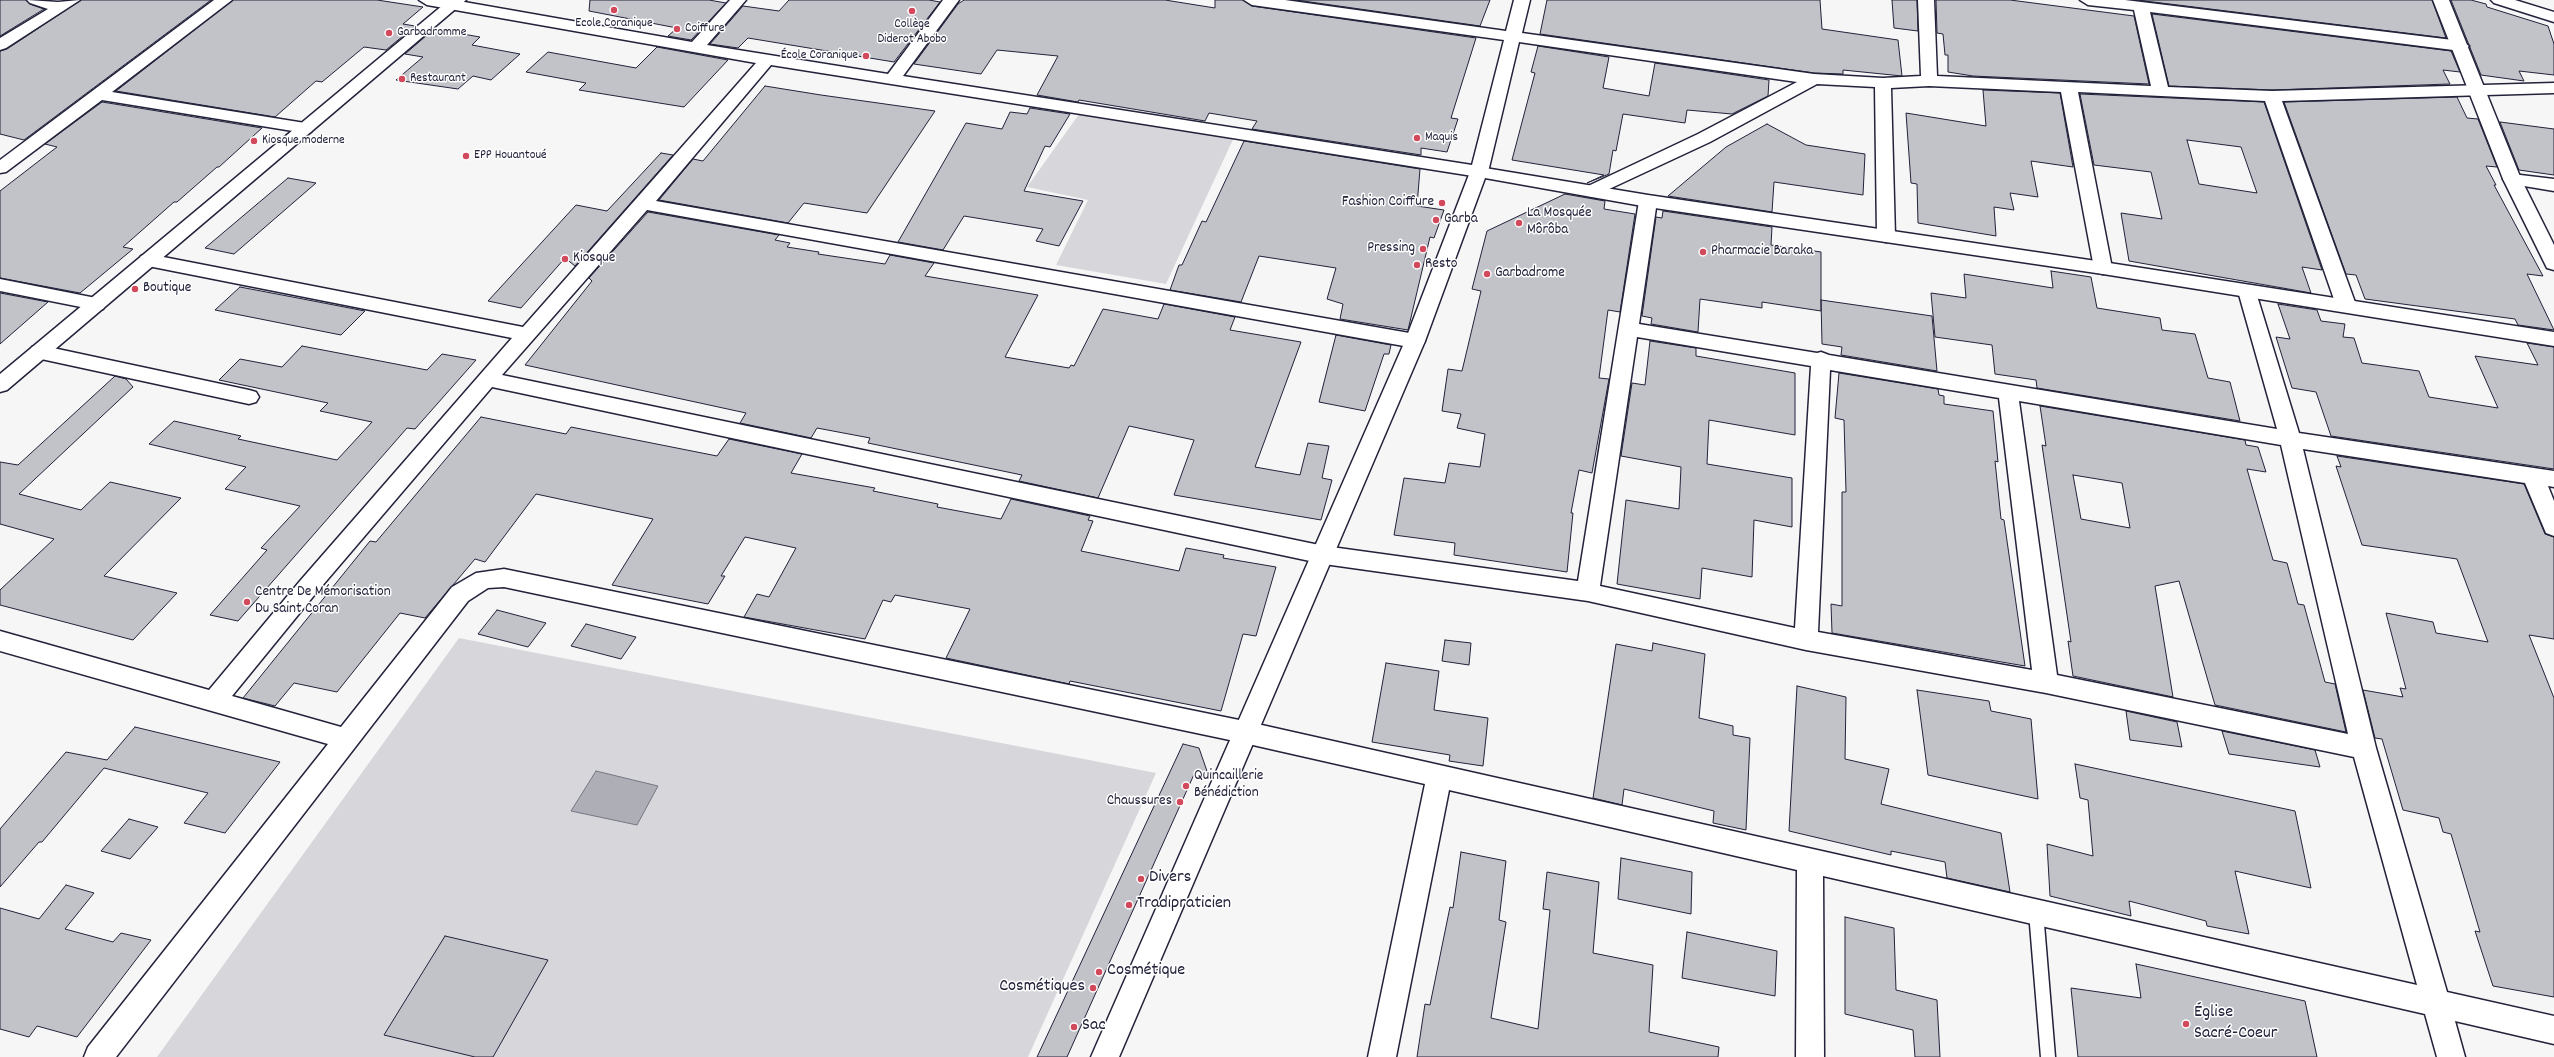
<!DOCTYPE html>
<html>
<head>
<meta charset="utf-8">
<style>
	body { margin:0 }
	canvas { display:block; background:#f6f6f7 }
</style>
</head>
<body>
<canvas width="2554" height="1057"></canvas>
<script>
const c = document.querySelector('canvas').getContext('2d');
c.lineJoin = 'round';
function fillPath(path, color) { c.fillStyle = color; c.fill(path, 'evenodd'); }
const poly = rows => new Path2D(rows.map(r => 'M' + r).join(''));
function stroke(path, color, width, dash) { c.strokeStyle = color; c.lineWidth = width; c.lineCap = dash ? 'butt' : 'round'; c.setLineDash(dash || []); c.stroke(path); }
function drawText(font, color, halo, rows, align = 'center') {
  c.font = font + ' Dekko,sans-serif'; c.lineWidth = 3; c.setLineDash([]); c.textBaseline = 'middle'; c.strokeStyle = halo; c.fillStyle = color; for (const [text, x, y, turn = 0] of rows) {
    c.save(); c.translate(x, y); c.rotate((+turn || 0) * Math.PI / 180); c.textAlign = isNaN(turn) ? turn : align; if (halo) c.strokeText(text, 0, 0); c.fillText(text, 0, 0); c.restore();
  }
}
fillPath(poly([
	[1082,110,1236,133,1166,284,1056,265,1088,200,1027,187],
	[459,638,1156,773,1028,1057,157,1057]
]), '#d7d7db');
const water = poly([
	[596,771,658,786,637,825,571,811,596,771]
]);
fillPath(water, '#aeaeb7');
stroke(water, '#767685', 1);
const building = poly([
	[0,0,26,0,30,4,44,9,0,36,0,0],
	[81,0,211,0,24,140,0,134,0,51,7,49,81,0],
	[233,0,377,0,423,7,403,24,415,26,386,50,364,47,322,82,316,81,275,117,116,91,233,0],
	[590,0,709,0,726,3,691,40,668,36,677,28,589,11,590,0],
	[789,0,929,0,940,2,894,62,748,38,738,48,710,44,743,6,779,11,789,0],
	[964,0,1165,0,1215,8,1215,0,1243,0,1252,6,1476,38,1451,118,1458,119,1447,152,1421,148,1421,155,1252,129,1257,121,1209,113,1205,121,1079,100,1078,102,1037,95,1058,56,997,50,981,74,914,64,958,4,964,0],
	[1296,0,1490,0,1480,26,1296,0],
	[1547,0,1820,0,1822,29,1898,40,1902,76,1843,70,1843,74,1814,73,1540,34,1547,0],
	[1892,0,1917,0,1918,31,1894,28,1892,0],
	[1936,0,2010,0,2134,16,2149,84,1973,76,1948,72,1948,55,1945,55,1943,34,1937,33,1936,0],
	[2137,0,2432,0,2446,38,2137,0],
	[2451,0,2471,0,2486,4,2487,7,2548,26,2554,44,2554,75,2519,71,2524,81,2481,75,2451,0],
	[2152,14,2451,51,2460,72,2443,70,2450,84,2272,90,2169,86,2152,14],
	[434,29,480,37,472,45,520,54,491,80,473,76,458,89,396,80,423,57,405,54,434,29],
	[1538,46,1609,57,1603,88,1649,96,1655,63,1769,80,1768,96,1732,114,1687,110,1685,123,1623,114,1616,151,1613,150,1609,174,1587,183,1604,175,1512,160,1535,73,1531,72,1538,46],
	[657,47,728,60,684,107,579,90,586,83,526,72,548,52,636,68,657,47],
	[765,86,821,95,935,111,867,213,804,203,788,223,659,200,693,159,703,161,765,86],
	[1983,90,2060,93,2073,167,2031,161,2038,197,2010,193,2014,210,1994,207,1996,236,1918,223,1917,184,1911,183,1906,113,1986,126,1983,90],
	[2080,94,2264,102,2322,270,2302,267,2311,293,2129,261,2121,213,2162,219,2151,172,2094,165,2080,94],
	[2187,140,2241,147,2257,193,2199,184,2187,140],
	[2457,97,2467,118,2478,119,2497,167,2486,166,2496,185,2494,185,2543,276,2527,274,2554,330,2518,325,2515,319,2365,299,2356,275,2346,274,2284,102,2457,97],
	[102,102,262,128,219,167,217,167,177,202,174,202,123,247,133,249,80,293,0,278,0,191,57,147,45,144,102,102],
	[1030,108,1070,114,1050,147,1045,146,1024,191,1083,201,1059,246,1036,241,1043,229,964,216,943,250,898,242,966,123,1002,129,1010,112,1027,114,1030,108],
	[2500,122,2554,129,2554,175,2519,170,2500,122],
	[1767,124,1806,145,1865,154,1863,195,1774,182,1772,212,1668,196,1726,147,1767,124],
	[1244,141,1420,169,1417,206,1444,210,1434,238,1430,237,1408,330,1340,319,1343,304,1327,299,1336,268,1259,256,1241,302,1170,290,1179,265,1182,265,1202,221,1206,222,1244,141],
	[661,153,673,155,575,266,565,258,521,308,488,301,576,205,607,211,661,153],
	[288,178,316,183,234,254,205,248,288,178],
	[1565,194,1605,201,1604,209,1635,214,1620,312,1608,310,1599,378,1609,379,1592,473,1579,470,1571,513,1573,513,1567,572,1454,555,1455,543,1394,535,1404,478,1445,483,1449,463,1480,467,1485,434,1457,428,1461,414,1442,411,1448,369,1462,371,1481,291,1472,289,1487,231,1565,194],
	[1663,211,1772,227,1771,245,1821,252,1821,311,1762,302,1762,308,1700,299,1698,332,1651,324,1652,318,1642,316,1656,217,1662,218,1663,211],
	[648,212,779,235,775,240,790,243,787,247,819,252,818,254,885,264,890,255,934,263,925,276,1038,295,1005,357,1069,368,1071,365,1074,366,1103,309,1158,319,1164,304,1235,317,1230,330,1301,342,1255,467,1300,475,1308,443,1329,446,1322,478,1332,480,1321,520,1174,495,1194,440,1129,426,1098,498,1019,481,1022,475,868,443,870,438,817,428,811,438,740,423,746,413,525,365,592,281,589,278,648,212],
	[2051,271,2091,277,2097,308,2160,318,2162,330,2195,334,2208,378,2230,382,2240,421,2037,388,2036,380,1995,374,1992,345,1935,337,1931,293,1966,298,1964,274,2053,288,2051,271],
	[240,287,303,299,365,311,341,335,215,310,240,287],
	[0,293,48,302,0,344,0,293],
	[1821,300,1932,316,1937,371,1841,355,1842,347,1822,344,1821,300],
	[2278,304,2317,310,2321,321,2345,324,2343,337,2354,338,2362,363,2419,371,2429,397,2498,408,2475,356,2538,365,2527,343,2554,347,2554,469,2331,436,2316,392,2292,388,2276,337,2290,339,2278,304],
	[1336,335,1391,345,1389,354,1384,354,1365,411,1319,402,1336,335],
	[1650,341,1696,348,1696,356,1795,373,1795,435,1709,420,1707,464,1792,478,1792,527,1754,520,1752,577,1702,568,1700,599,1617,584,1626,500,1679,509,1681,467,1621,456,1632,383,1645,385,1650,341],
	[302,346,427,370,442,354,476,360,415,429,407,428,238,621,210,615,267,550,261,548,300,506,225,489,246,467,149,444,174,421,241,436,238,439,337,460,372,422,320,411,328,403,219,380,240,359,282,367,302,346],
	[1839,373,1938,389,1939,395,1944,396,1944,404,1993,411,1998,462,1995,461,2001,519,2004,520,2025,666,1832,633,1831,604,1842,606,1842,492,1846,492,1844,420,1835,418,1839,373],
	[115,376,126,379,133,387,19,494,81,510,110,482,181,498,104,576,177,593,133,640,0,605,0,590,54,539,0,524,0,462,18,465,115,376],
	[2040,406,2245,440,2246,445,2258,447,2266,472,2247,469,2273,560,2287,563,2298,604,2304,605,2325,682,2335,684,2346,732,2215,705,2179,581,2155,586,2173,697,2073,676,2068,641,2071,642,2042,445,2046,446,2040,406],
	[2073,475,2122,483,2130,528,2081,519,2073,475],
	[481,417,566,434,571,427,717,456,729,439,802,454,791,473,875,488,873,491,938,504,937,507,1001,519,1011,499,1090,516,1088,520,1093,521,1081,551,1179,571,1186,548,1224,555,1223,558,1276,567,1256,636,1243,634,1221,711,1070,681,1069,684,946,658,970,609,895,595,891,602,883,600,865,639,744,617,757,594,769,597,796,548,745,537,721,576,725,576,708,604,612,585,653,519,536,494,485,562,475,559,425,618,400,613,337,692,294,683,275,706,243,698,370,541,376,542,481,417],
	[2337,456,2524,484,2545,534,2554,537,2554,639,2529,635,2554,698,2554,997,2493,986,2475,931,2480,932,2451,834,2443,832,2439,818,2403,810,2382,739,2375,738,2363,690,2403,697,2400,688,2406,689,2386,613,2433,622,2436,633,2488,642,2457,559,2362,545,2336,466,2341,467,2337,456],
	[497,610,546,623,528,647,478,634,497,610],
	[586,624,636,637,621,659,571,646,586,624],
	[1445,640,1471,643,1469,665,1442,661,1445,640],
	[1653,643,1705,654,1699,718,1733,726,1733,735,1750,738,1746,830,1713,823,1714,811,1624,789,1622,805,1593,798,1616,644,1652,651,1653,643],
	[1386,663,1439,671,1434,710,1488,718,1483,766,1449,761,1450,755,1372,742,1386,663],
	[1797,686,1846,697,1845,759,1889,769,1881,804,2001,833,2010,892,1947,878,1945,862,1891,851,1891,855,1789,831,1797,686],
	[1917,690,1989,701,1991,711,2031,719,2038,799,1928,775,1917,690],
	[2126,711,2177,722,2182,747,2130,740,2126,711],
	[135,727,280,762,225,833,184,823,208,793,104,768,42,842,39,842,0,887,0,829,66,752,107,760,135,727],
	[2222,731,2315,750,2320,767,2229,754,2222,731],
	[1183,744,1199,748,1208,774,1196,770,1067,1057,1037,1057,1183,744],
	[2075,764,2295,811,2311,888,2235,871,2249,934,2207,926,2206,921,2129,901,2131,916,2050,896,2047,844,2093,856,2088,800,2080,798,2075,764],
	[129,819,158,827,130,859,101,851,129,819],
	[1461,852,1506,861,1499,920,1506,922,1491,1018,1538,1029,1550,910,1543,909,1547,872,1599,882,1593,953,1653,965,1649,1032,1719,1047,1718,1057,1417,1057,1425,1004,1430,1005,1450,907,1453,908,1461,852],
	[1621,858,1692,872,1691,914,1618,899,1621,858],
	[66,885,94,893,65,929,113,942,121,933,151,940,77,1037,37,1026,29,1037,0,1029,0,908,39,919,66,885],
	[1845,917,1894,928,1896,990,1937,1000,1940,1057,1915,1057,1913,1030,1845,1014,1845,917],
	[1687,932,1777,951,1775,996,1682,978,1687,932],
	[445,936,548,960,493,1057,475,1057,384,1035,445,936],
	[2136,964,2305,1001,2317,1057,2078,1057,2071,988,2141,998,2136,964]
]);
fillPath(building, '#c2c2c9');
stroke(building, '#22223b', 1);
const lane = poly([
	[2036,912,2048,1057]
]);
const street = poly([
	[27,0,58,2,80,0,6,48,0,50,0,38,48,9,30,3,27,0],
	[214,0,232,0,112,92,305,123,311,124,313,128,311,132,305,133,102,100,6,172,0,173,0,160,214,0],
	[419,0,453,0,692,42,730,0,746,0,707,45,888,74,943,0,959,0,903,76,1472,165,1504,40,1252,5,1244,0,1285,0,1506,31,1514,0,1530,0,1522,33,1814,74,1883,78,1921,76,1918,0,1934,0,1937,76,2151,86,2134,10,2088,5,2080,0,2125,0,2461,41,2469,46,2461,51,2150,12,2168,87,2272,91,2554,83,2554,93,2282,101,2356,305,2353,310,2346,311,2339,310,2336,305,2265,101,2078,92,2112,268,2110,272,2103,274,2096,272,2094,268,2061,92,1929,86,1891,88,1895,236,1892,240,1886,242,1880,240,1877,236,1875,87,1817,84,1710,142,1592,197,1586,195,1583,191,1586,187,1698,134,1797,82,1519,42,1488,172,1485,176,1479,177,771,65,656,201,1415,334,1422,336,1425,341,1422,346,1415,348,647,210,502,375,1324,546,1578,581,1639,201,1642,197,1654,197,1657,201,1639,324,1817,353,1821,352,1829,355,2277,429,2238,291,2240,286,2247,285,2254,286,2299,433,2554,471,2554,487,2548,486,2554,501,2554,536,2546,533,2525,483,2303,449,2376,748,2447,992,2554,1016,2554,1044,2455,1021,2465,1057,2437,1057,2425,1014,1823,876,1824,1057,1796,1057,1797,870,1449,790,1396,1057,1368,1057,1425,784,1244,743,504,587,488,588,468,601,116,1057,84,1057,88,1047,328,744,0,651,0,631,209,690,300,581,512,338,148,266,141,264,139,260,141,256,148,254,523,327,756,63,427,5,419,0],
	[1637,337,1811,366,1795,628,1600,586,1637,337],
	[1830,370,1999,398,2032,670,1818,632,1830,370],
	[492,387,1324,564,1588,601,1806,650,2046,693,2354,757,2417,985,1244,721,504,569,476,573,452,587,341,727,232,696,316,593,492,387],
	[2019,401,2281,445,2348,734,2057,675,2019,401],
	[2491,0,2515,0,2554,12,2554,22,2494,3,2491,0],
	[2512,174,2554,179,2554,191,2506,183,2503,179,2506,175,2512,174],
	[0,279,96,298,103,299,106,304,103,309,96,310,0,291,0,279],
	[39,345,249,390,256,392,259,397,256,402,249,404,32,357,29,352,32,347,39,345]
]);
const secondary = poly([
	[449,0,466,0,7,390,0,392,0,374,449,0],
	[2433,0,2449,0,2521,179,2554,245,2554,270,2547,268,2545,264,2503,179,2433,0],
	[1479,167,1648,195,2103,262,2554,332,2554,346,2103,274,1648,207,1485,178,1425,341,1119,1057,1091,1057,1405,341,1470,172,1473,168,1479,167]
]);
stroke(lane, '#22223b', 17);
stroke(street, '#22223b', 3);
stroke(secondary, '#22223b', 3);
stroke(lane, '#fff', 14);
fillPath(street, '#fff');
fillPath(secondary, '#fff');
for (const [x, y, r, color] of [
	[614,10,4,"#d1495b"],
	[912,11,4,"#d1495b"],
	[677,29,4,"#d1495b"],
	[389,33,4,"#d1495b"],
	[866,56,4,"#d1495b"],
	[402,79,4,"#d1495b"],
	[1417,138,4,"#d1495b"],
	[254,141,4,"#d1495b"],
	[466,156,4,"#d1495b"],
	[1442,203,4,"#d1495b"],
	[1436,220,4,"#d1495b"],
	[1519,223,4,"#d1495b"],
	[1423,249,4,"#d1495b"],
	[1703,252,4,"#d1495b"],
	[565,259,4,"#d1495b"],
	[1417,265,4,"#d1495b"],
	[1487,274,4,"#d1495b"],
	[135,289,4,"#d1495b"],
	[247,602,4,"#d1495b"],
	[1186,786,4,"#d1495b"],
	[1180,802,4,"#d1495b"],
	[1141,879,4,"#d1495b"],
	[1129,905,4,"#d1495b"],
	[1099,972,4,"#d1495b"],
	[1093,988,4,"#d1495b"],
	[2186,1024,4,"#d1495b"],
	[1074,1027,4,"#d1495b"]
]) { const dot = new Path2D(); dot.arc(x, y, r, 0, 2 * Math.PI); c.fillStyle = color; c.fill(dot); stroke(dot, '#fff', 1.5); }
drawText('13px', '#22223b', '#fff', [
	["Ecole Coranique",614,24,"center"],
	["Collège",912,25,"center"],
	["Diderot Abobo",912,40,"center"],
	["Coiffure",685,29],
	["Garbadromme",397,33],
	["École Coranique",858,56,"right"],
	["Restaurant",410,79],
	["Maquis",1425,138],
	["Kiosque moderne",262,141],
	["EPP Houantoué",474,156]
], 'left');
drawText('15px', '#22223b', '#fff', [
	["Fashion Coiffure",1434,203,"right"],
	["La Mosquée",1527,214],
	["Môrôba",1527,231],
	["Garba",1444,220],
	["Pressing",1415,249,"right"],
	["Pharmacie Baraka",1711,252],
	["Kiosque",573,259],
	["Resto",1425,265],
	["Garbadrome",1495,274],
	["Boutique",143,289],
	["Centre De Mémorisation",255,593],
	["Du Saint Coran",255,610],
	["Quincaillerie",1194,777],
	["Bénédiction",1194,794],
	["Chaussures",1172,802,"right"]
], 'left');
drawText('18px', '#22223b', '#fff', [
	["Divers",1149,879],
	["Tradipraticien",1137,905],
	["Cosmétique",1107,972],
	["Cosmétiques",1085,988,"right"],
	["Église",2194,1014],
	["Sacré-Coeur",2194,1035],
	["Sac",1082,1027]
], 'left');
</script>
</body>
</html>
